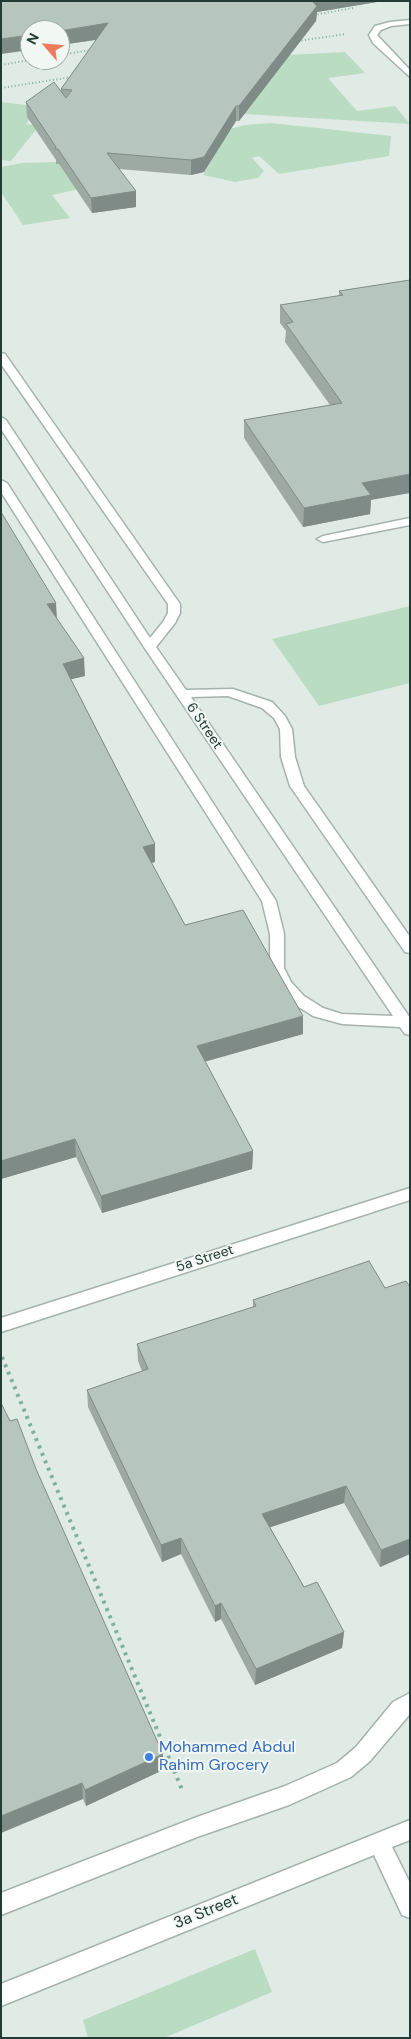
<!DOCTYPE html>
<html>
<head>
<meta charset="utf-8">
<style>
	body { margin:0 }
	#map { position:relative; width:411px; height:2039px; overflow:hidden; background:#e1ebe6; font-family:"DM Sans",sans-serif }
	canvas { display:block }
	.frame { position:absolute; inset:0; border:2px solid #223b34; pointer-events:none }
	.north { position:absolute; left:20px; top:20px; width:50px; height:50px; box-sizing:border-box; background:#f1f8f4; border:1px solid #9eaca7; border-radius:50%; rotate:297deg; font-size:14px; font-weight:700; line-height:20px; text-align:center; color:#223b34 }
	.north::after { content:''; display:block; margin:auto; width:18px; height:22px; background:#ee7b5b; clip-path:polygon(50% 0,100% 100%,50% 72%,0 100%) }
</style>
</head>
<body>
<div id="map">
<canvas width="411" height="2039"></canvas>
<div class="frame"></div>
<div class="north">N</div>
</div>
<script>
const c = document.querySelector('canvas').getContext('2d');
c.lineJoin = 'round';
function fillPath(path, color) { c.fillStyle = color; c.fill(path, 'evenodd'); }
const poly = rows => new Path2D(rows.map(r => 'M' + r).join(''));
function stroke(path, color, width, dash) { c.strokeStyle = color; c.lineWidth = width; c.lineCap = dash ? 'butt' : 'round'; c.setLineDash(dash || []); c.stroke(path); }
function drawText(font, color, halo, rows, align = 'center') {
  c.font = font + ' "DM Sans",sans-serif'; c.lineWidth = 4; c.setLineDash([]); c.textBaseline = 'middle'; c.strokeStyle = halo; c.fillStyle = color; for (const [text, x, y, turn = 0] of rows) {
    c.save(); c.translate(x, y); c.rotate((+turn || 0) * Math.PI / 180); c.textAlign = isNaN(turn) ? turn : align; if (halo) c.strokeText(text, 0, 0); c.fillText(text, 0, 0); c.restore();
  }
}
fillPath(poly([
	[345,52,365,73,328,78,357,111,395,106,410,124,244,114,247,57],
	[1,102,35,106,33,115,26,124,39,126,11,161,1,160],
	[271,123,391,136,389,156,279,174,259,156,252,158,264,171,258,178,235,182,203,175,223,141,226,130,245,125],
	[57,162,88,187,52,195,70,218,23,225,1,192,1,167,22,163],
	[410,606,410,683,319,706,272,639],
	[255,1949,272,1992,164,2038,88,2038,83,2020]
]), '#badcc2');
const minor = poly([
	[410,20,410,24,391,26,381,30,377,35,410,70,410,77,373,43,369,35,375,26,390,22,410,20],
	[1,353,5,354,180,604,180,613,175,623,156,647,186,690,233,689,272,702,285,716,292,729,295,757,304,786,410,937,410,953,405,952,290,786,281,757,280,729,274,718,262,708,228,696,191,697,410,1018,410,1035,405,1034,400,1027,342,1024,313,1016,294,1004,280,989,270,968,270,934,262,901,1,492,1,480,7,483,276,901,284,934,284,968,291,982,304,996,323,1008,342,1014,393,1016,144,647,1,429,1,417,6,420,150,638,163,622,168,613,168,604,1,364,1,353],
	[410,518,410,525,323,542,317,539,323,536,410,518],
	[410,1188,410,1200,1,1332,1,1318,410,1188],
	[410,1693,410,1714,370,1761,351,1777,289,1805,197,1837,1,1915,1,1893,197,1817,285,1786,337,1763,356,1747,393,1702,410,1693],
	[410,1820,410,1840,392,1847,410,1883,410,1918,402,1915,374,1855,1,2006,1,1984,410,1820]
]);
stroke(minor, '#a4b3ad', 3);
stroke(poly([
	[314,15,353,8],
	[298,41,346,34],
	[60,55,91,50],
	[1,65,30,60],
	[1,88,72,77]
]), '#82ae9f', 2, [1, 2.5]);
stroke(poly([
	[2,1357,183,1792]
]), '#82ae9f', 4, [3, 5]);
fillPath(minor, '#fff');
fillPath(poly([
	[1,1,383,1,317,12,316,21,239,121,236,121,204,172,191,175,119,169,136,207,92,213,59,164,56,164,56,160,27,117,26,102,61,92,61,89,96,40,60,45,60,30],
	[410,280,371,500,370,514,303,527,244,438,244,420,330,405,285,342,286,331,280,323,280,305,339,296,339,291],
	[1,512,56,618,85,676,71,679,155,844,155,862,151,863,185,925,303,1034,205,1061,253,1151,252,1169,102,1213,76,1157,1,1179],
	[410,1287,410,1554,380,1567,344,1503,270,1527,304,1587,344,1632,342,1648,255,1685,221,1619,215,1622,181,1554,162,1562,88,1407,87,1390,142,1371,138,1361,137,1344,253,1307,253,1300,385,1288],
	[10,1421,36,1469,163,1770,86,1806,83,1799]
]), '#9daaa4');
fillPath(poly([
	[310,1,383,1,317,12,316,21,239,121,239,106],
	[108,23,108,38,60,45,60,31],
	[30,35,30,50,1,54,1,39],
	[236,106,236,121,204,172,191,175,191,160],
	[136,191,136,207,92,213,91,198],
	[410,474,410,493,371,500,370,514,303,527,304,508,362,483],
	[56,603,57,620,47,604],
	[84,658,85,676,64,681,63,664],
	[155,844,155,862,143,865,143,847],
	[303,1016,303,1034,197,1064,197,1046],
	[75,1139,76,1157,1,1179,1,1161],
	[253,1151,252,1169,102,1213,101,1196],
	[346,1486,344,1503,262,1530,262,1514],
	[181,1538,181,1554,162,1562,161,1545],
	[410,1539,410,1554,380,1567,381,1550],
	[221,1603,221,1619,215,1622,215,1606],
	[344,1632,342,1648,255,1685,256,1669],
	[163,1754,163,1770,86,1806,85,1790],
	[82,1783,83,1799,1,1833,1,1816]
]), '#7f8b86');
const building = poly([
	[1,1,312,1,317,6,239,106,236,106,204,157,191,160,107,153,136,191,91,198,58,149,55,149,56,147,26,102,54,82,66,98,72,90,61,89,108,23,60,31,30,30,30,35,1,39,1,1],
	[410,280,410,474,362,483,371,495,304,508,244,420,342,403,286,324,293,322,280,305,343,295,339,291,410,280],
	[1,512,56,603,47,604,84,658,63,664,155,844,143,847,185,925,243,910,303,1016,197,1046,253,1151,101,1196,75,1139,1,1161,1,512],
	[369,1261,385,1288,406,1281,410,1287,410,1539,381,1550,346,1486,262,1514,304,1587,317,1582,344,1632,256,1669,221,1603,215,1606,181,1538,161,1545,87,1390,148,1369,137,1344,256,1306,253,1300,369,1261],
	[1,1403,10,1421,17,1419,36,1469,163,1754,85,1790,82,1783,1,1816,1,1403]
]);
fillPath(building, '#b6c6bf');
stroke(building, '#7f8b86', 1);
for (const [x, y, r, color] of [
	[149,1757,5,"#3f7fe0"]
]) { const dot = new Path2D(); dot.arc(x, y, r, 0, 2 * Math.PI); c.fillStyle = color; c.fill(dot); stroke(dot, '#f1f8f4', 2); }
drawText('14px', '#223b34', '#f1f8f4', [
	["6 Street",204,726,56],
	["5a Street",205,1259,-18]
]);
drawText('16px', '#366cbe', '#f1f8f4', [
	["Mohammed Abdul",159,1748],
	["Rahim Grocery",159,1766]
], 'left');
drawText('16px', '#223b34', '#f1f8f4', [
	["3a Street",206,1912,-22]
]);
</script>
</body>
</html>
